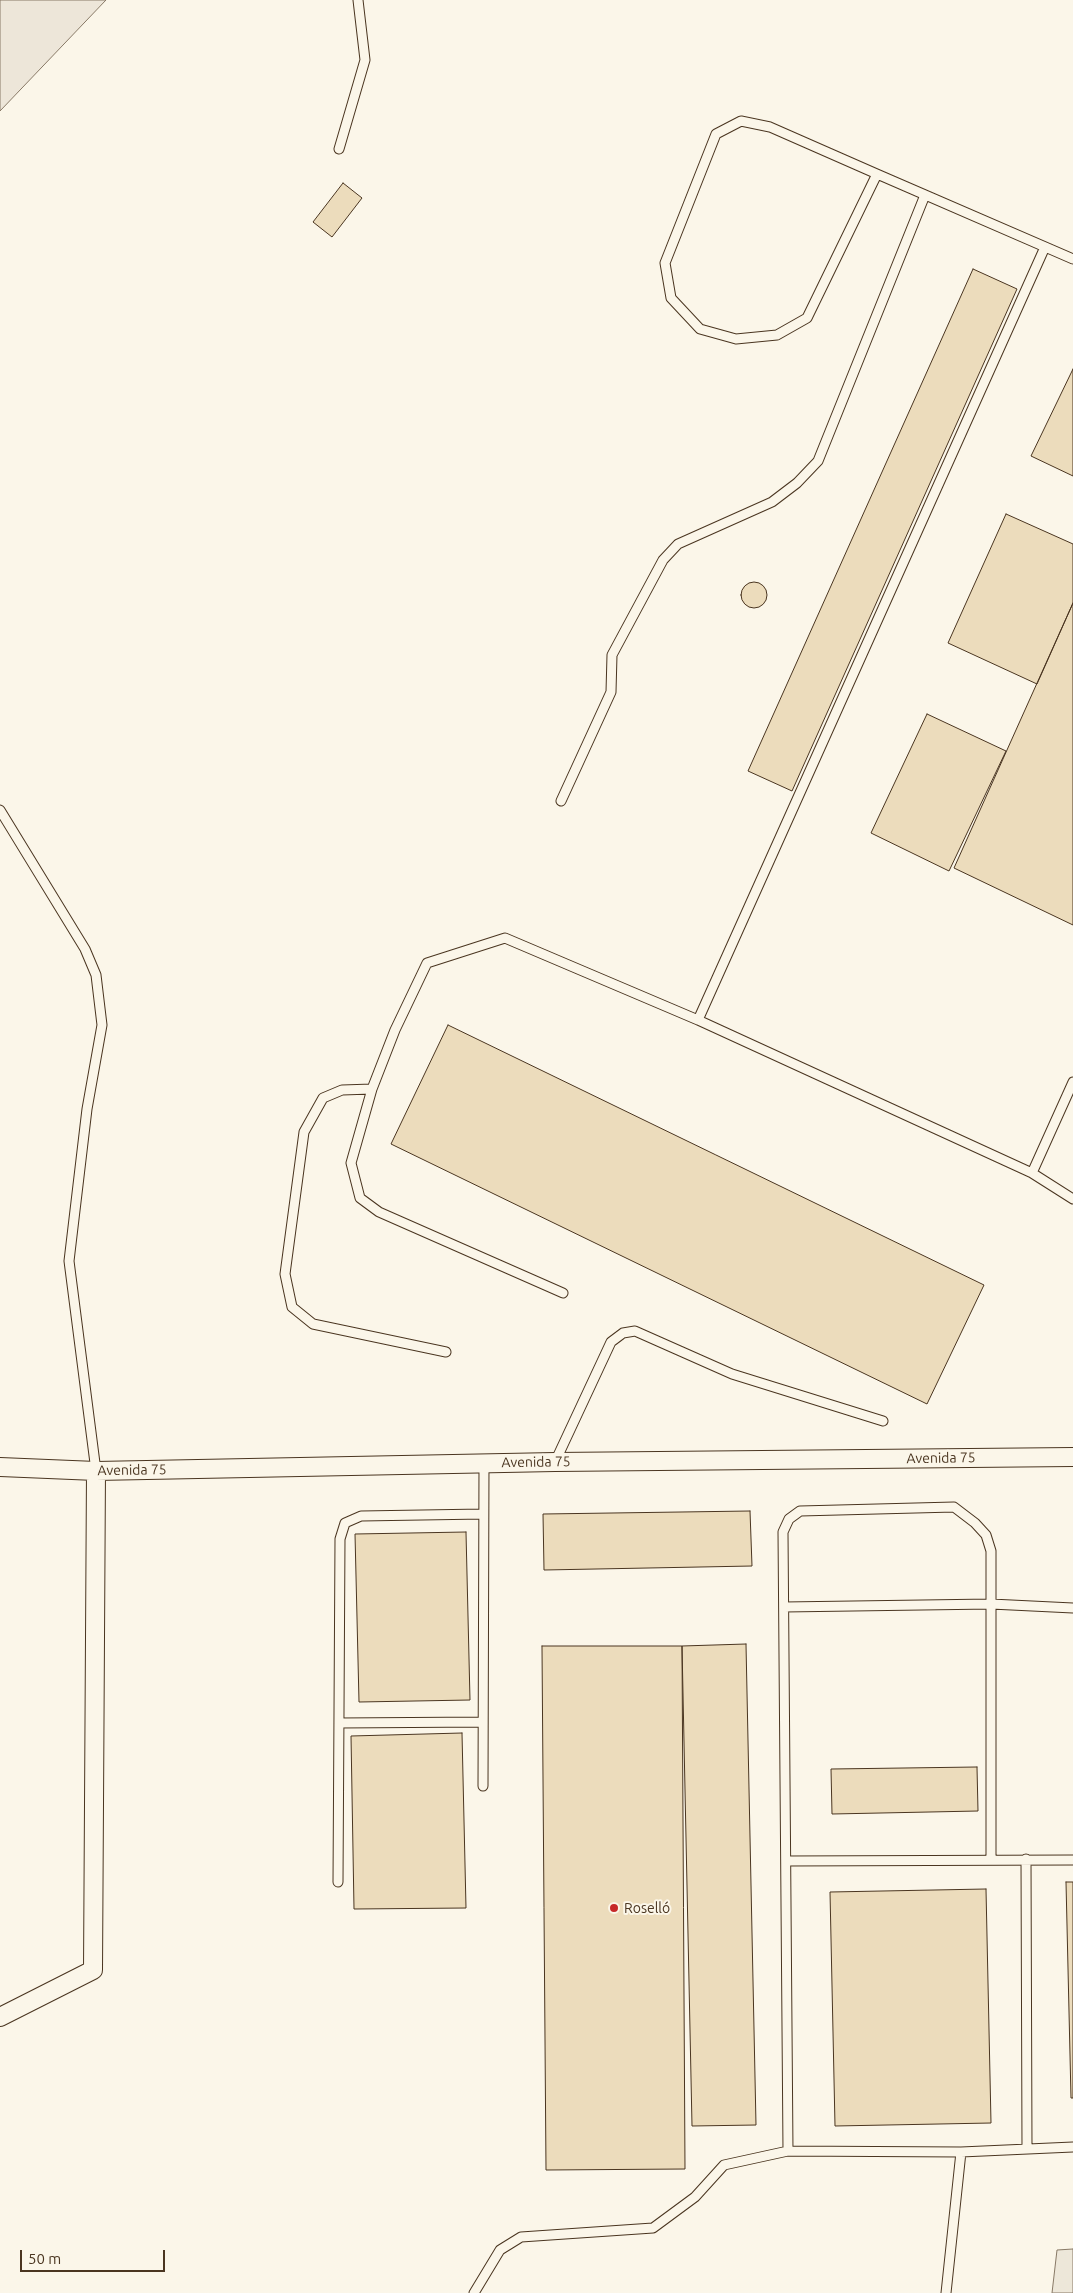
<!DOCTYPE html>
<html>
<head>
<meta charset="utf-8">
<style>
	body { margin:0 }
	#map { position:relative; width:1073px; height:2293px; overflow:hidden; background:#fbf6e9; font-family:Ubuntu,sans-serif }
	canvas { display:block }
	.scale { position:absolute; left:20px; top:2250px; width:145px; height:22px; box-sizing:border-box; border:2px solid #4a3520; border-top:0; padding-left:6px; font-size:15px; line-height:18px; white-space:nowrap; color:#4a3520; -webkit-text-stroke:4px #fbf6e9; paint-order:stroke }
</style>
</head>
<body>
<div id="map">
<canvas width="1073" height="2293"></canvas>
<div class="scale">50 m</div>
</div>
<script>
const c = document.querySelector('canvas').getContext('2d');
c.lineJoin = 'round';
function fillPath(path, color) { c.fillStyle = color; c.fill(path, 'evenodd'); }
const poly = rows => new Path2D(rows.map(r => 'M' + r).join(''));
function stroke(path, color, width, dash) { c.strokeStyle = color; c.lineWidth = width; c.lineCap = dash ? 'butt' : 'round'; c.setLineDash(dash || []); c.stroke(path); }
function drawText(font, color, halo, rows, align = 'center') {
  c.font = font + ' Ubuntu,sans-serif'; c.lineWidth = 4; c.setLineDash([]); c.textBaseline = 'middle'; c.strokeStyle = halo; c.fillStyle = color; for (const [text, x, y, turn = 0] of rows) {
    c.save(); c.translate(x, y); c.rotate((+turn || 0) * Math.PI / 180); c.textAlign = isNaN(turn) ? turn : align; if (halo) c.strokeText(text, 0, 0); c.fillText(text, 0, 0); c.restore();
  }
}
const green = poly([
	[0,0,106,0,0,111,0,0]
]);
fillPath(green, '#ede6d9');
stroke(green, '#887966', 1);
const parking = poly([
	[1073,2249,1073,2293,1052,2293,1057,2250,1073,2249]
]);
fillPath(parking, '#ede7d9');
stroke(parking, '#887966', 1);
const building = poly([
	[343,183,362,198,332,237,313,222,343,183],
	[973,269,1017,289,792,791,748,771,973,269],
	[1073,369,1073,476,1031,456,1073,369],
	[1006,514,1073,544,1073,603,1037,684,948,643,1006,514],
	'741 595a13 13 0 1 1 26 0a13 13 0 1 1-26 0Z',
	[1073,603,1073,925,954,868,1073,603],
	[927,714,1006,751,949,871,871,833,927,714],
	[448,1025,984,1285,927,1404,391,1144,448,1025],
	[750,1511,752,1566,544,1570,543,1514,750,1511],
	[466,1532,470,1700,359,1702,355,1534,466,1532],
	[746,1644,756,2125,692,2126,682,1646,746,1644],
	[542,1646,682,1646,685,2169,546,2170,542,1646],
	[462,1733,466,1908,354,1909,351,1736,462,1733],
	[977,1767,978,1811,832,1814,831,1769,977,1767],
	[1066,1882,1073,1882,1073,2098,1071,2098,1066,1882],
	[986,1889,991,2123,835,2126,830,1892,986,1889]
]);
fillPath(building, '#ecdcbc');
stroke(building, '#4a3520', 1);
const service = poly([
	[339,149,365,60,358,0],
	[877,174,807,318,777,335,736,339,700,329,671,298,665,263,716,134,741,121,770,127,877,174,1073,259],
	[1045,247,698,1020,1032,1173,1073,1082],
	[561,801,611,692,612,655,663,560,678,544,772,502,797,483,818,461,925,195],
	[0,810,85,949,96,975,102,1025,87,1109,69,1261,96,1471],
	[372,1089,342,1090,323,1098,304,1132,285,1274,292,1307,313,1324,446,1352],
	[1032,1173,1073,1199],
	[563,1293,379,1212,360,1198,351,1163,372,1089,395,1030,427,963,505,938,698,1020],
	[555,1462,611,1342,623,1333,635,1331,732,1374,883,1421],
	[784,1607,991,1604,1073,1608],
	[339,1723,483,1722],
	[483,1786,484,1463],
	[1026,1859,1027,2149],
	[786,1861,1073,1860],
	[338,1882,340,1539,345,1523,361,1516,483,1514],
	[788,2151,783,1532,789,1519,800,1511,954,1507,975,1523,986,1535,991,1551,991,1859],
	[474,2293,500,2250,521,2237,653,2228,695,2197,724,2165,788,2151,961,2152,1073,2147],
	[946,2293,961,2152]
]);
const minor = poly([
	[0,1467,96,1471,555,1462,1073,1457],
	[0,2017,93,1970,96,1471]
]);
stroke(service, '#4a3520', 11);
stroke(minor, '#4a3520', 20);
stroke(service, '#fbf6e9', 9);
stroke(minor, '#fbf6e9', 18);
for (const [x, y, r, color] of [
	[614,1908,5,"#c62828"]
]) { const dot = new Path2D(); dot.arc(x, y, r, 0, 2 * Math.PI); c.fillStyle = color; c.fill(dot); stroke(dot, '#fbf6e9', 2); }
drawText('14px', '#4a3520', '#fbf6e9', [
	["Avenida 75",941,1458,-1],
	["Avenida 75",536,1462,-1],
	["Avenida 75",132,1470,-1]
]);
drawText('14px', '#4a3520', '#fbf6e9', [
	["Roselló",624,1908]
], 'left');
</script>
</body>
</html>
